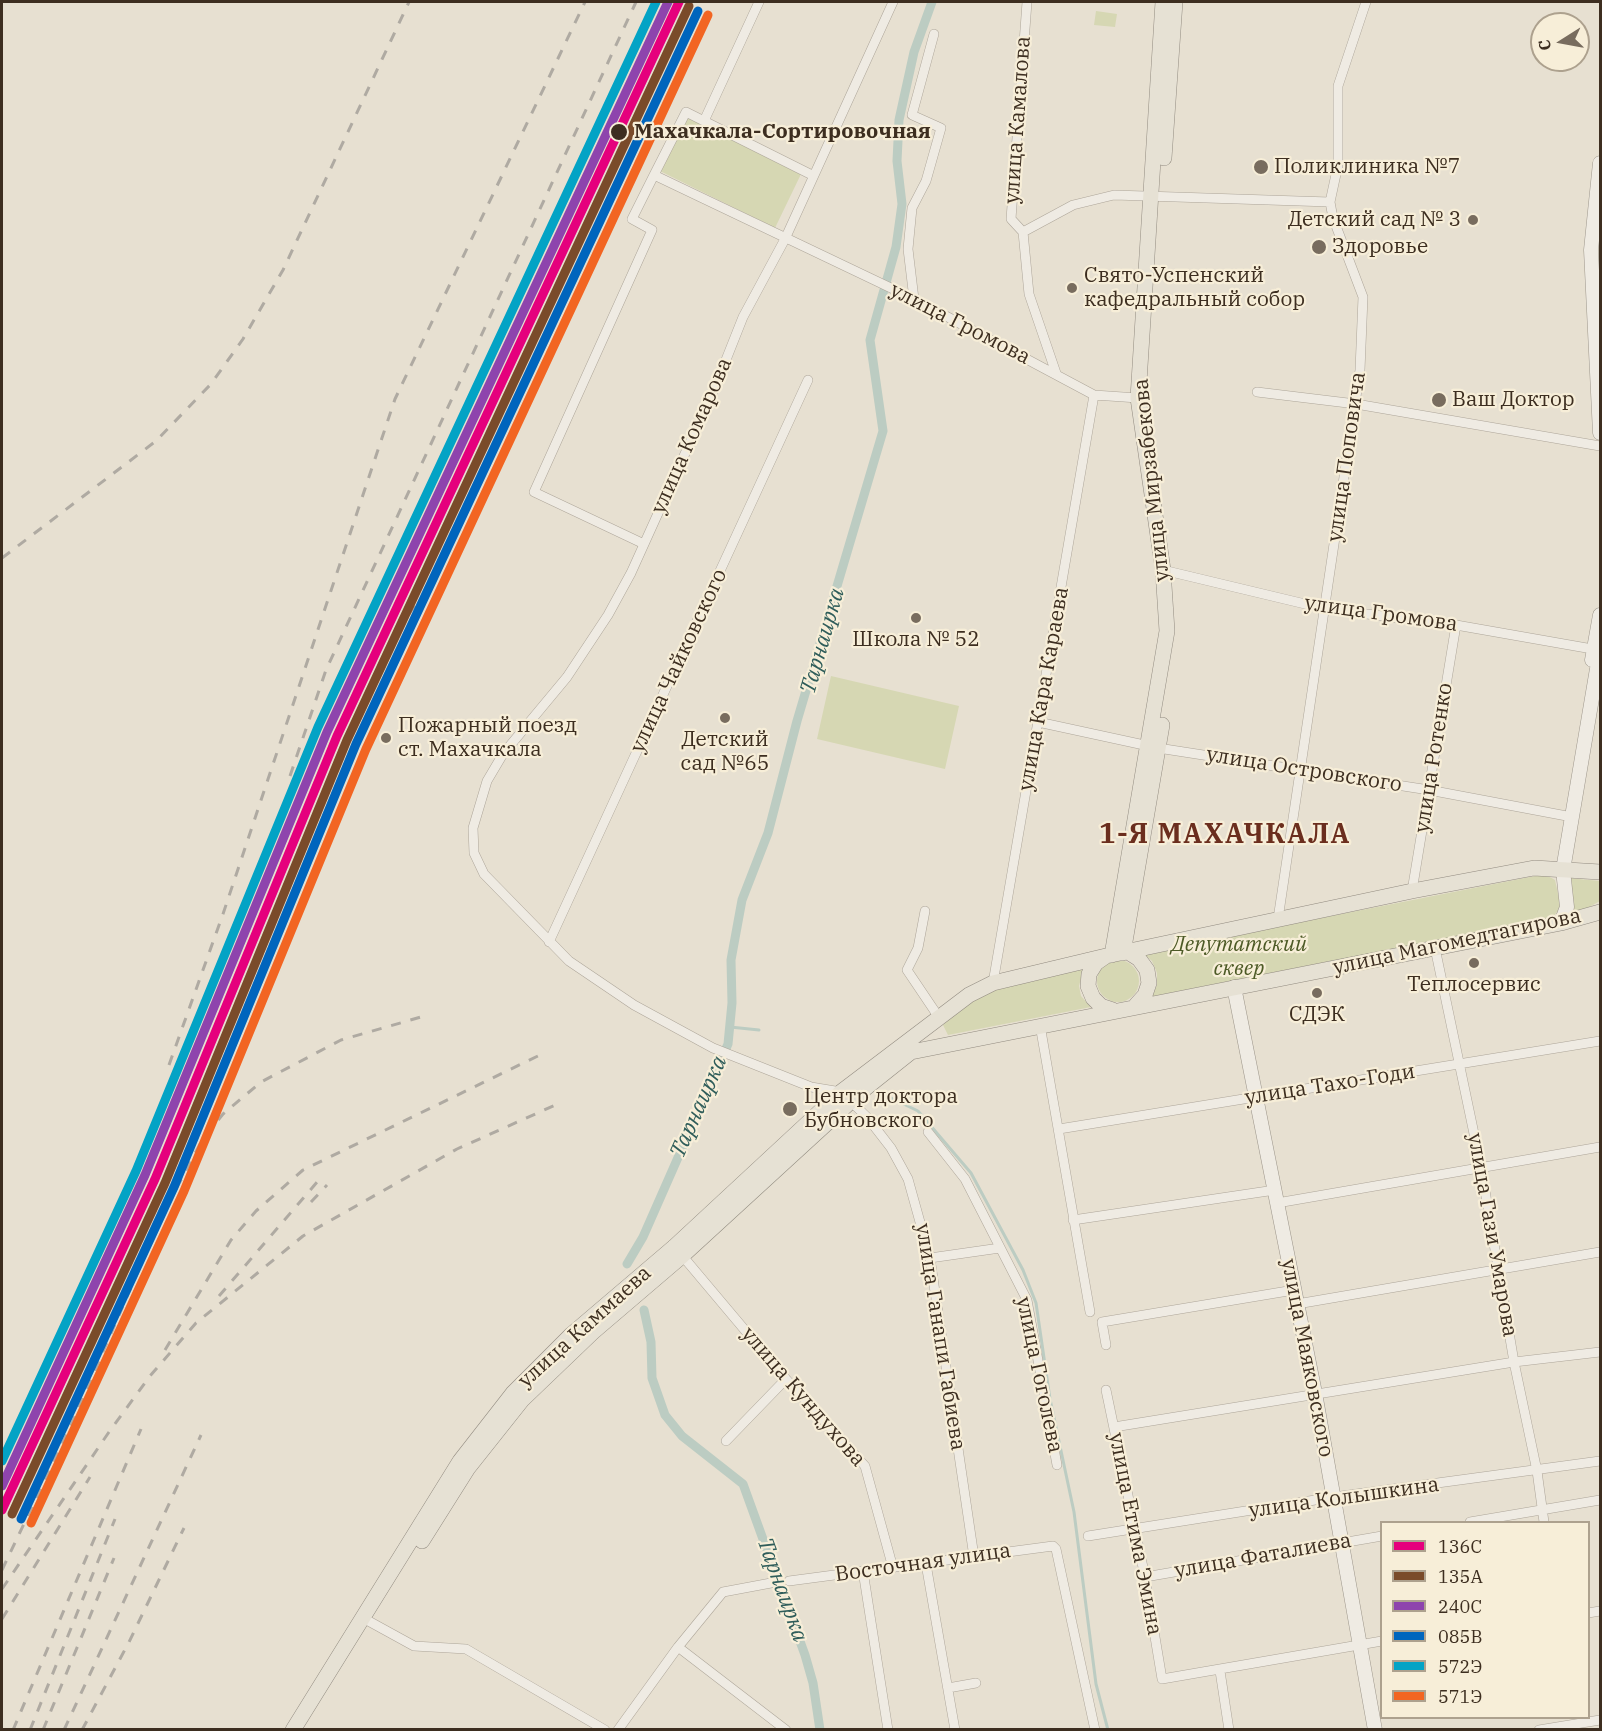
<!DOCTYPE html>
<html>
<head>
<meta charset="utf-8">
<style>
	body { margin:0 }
	#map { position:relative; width:1602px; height:1731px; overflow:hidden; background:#e7e0d1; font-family:"IBM Plex Serif",serif }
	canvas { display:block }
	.frame { position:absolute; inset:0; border:3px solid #3d2e20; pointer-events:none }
	.legend { position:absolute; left:1380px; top:1521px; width:210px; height:198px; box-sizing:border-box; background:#f7eed8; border:2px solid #ada18e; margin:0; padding:8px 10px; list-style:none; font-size:18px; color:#3d2e20 }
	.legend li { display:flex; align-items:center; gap:12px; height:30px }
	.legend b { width:30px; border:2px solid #ada18e }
	.north { position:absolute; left:1530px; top:12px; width:60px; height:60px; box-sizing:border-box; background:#f7eed8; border:2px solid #ada18e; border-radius:50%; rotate:259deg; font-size:16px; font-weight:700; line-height:24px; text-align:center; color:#3d2e20 }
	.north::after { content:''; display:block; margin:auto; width:21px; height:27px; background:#786c5e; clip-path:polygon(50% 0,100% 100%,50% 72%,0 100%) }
</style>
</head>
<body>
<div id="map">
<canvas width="1602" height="1731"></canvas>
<div class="frame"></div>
<ul class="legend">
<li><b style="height:8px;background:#e5007d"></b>136С</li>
<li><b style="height:8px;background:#7a4b2a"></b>135А</li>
<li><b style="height:8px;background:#8e44ad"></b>240С</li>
<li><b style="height:8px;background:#0065bd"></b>085В</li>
<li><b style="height:8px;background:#03a3c5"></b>572Э</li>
<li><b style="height:8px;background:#f26522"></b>571Э</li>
</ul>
<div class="north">С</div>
</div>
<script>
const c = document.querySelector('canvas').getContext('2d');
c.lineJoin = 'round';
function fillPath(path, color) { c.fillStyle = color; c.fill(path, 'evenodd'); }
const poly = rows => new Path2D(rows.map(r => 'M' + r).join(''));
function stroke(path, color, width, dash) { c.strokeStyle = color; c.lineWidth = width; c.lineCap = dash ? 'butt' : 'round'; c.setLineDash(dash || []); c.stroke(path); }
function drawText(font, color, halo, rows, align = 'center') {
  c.font = font + ' "IBM Plex Serif",serif'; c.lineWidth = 4.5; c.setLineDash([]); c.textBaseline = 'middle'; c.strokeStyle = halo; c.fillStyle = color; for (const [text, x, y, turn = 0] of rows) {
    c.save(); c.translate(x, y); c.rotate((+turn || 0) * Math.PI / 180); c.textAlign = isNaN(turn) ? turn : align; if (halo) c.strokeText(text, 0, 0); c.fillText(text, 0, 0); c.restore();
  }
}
fillPath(poly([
	[1096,11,1117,14,1115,27,1094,25],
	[687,116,802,172,775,228,660,171],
	[831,676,959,706,945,769,817,739],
	[1545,874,1555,880,1561,907,1553,917,1151,997,1157,985,1157,973,1152,961,1143,953],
	[1569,878,1600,881,1600,901,1584,910,1572,912],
	'1097 981a21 21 0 1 1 42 0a21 21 0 1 1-42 0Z',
	[1084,967,1079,986,1081,996,1091,1007,948,1035,943,1025,971,1000,997,988]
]), '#d6d7b3');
stroke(poly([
	[730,1027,759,1030],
	[887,1096,918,1111,971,1173,1023,1270,1036,1303,1050,1399,1074,1512,1096,1684,1108,1730]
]), '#bcccc2', 3);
stroke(poly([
	[627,1264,643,1237,728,1044,732,1003,731,960,742,900,768,833,797,721,883,431,870,340,896,247,902,204,897,161,899,120,914,52,932,2],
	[644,1310,651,1342,652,1378,665,1415,682,1436,743,1484,805,1655,813,1683,820,1730]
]), '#bcccc2', 9);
const street = poly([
	[893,2,785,239,743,317,716,385,631,573,608,615,567,677,503,754,487,781,473,828,474,853,484,874,569,961,634,1005,713,1048,811,1087,841,1092,867,1117,891,1148,908,1179,930,1258,974,1557],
	[1027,2,1011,219,1023,232,1029,294,1056,373],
	[704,121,759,2],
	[812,175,686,112,654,175,914,299,1094,395,1138,398],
	[1023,232,1073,205,1114,195,1330,202],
	[914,299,908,249,912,208,926,181,941,128,912,115,934,34],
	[1257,392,1356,404,1600,446],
	[644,544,534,492,652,230,632,219,654,175],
	[1163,570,1326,609,1456,625,1598,650],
	[1038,722,1158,748,1429,790,1572,817],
	[1412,891,1456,625],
	[925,911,918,948,907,970,938,1016],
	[1278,919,1360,370,1363,297,1333,218,1330,202,1338,165,1338,86,1366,2],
	[549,942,808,380],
	[1435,948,1481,1167,1514,1362,1537,1471,1544,1522],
	[993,983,1094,395],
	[1040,1025,1090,1312],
	[1059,1129,1600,1041],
	[928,1132,965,1179,1027,1300,1057,1465],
	[1277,1203,1600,1147],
	[1073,1220,1275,1190],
	[680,1253,786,1379,865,1466,893,1568],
	[930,1258,1000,1248],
	[1297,1304,1600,1252],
	[1106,1345,1102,1322,1294,1290],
	[1106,1390,1145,1577,1162,1679,1382,1641],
	[1114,1427,1514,1362,1600,1352],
	[726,1441,786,1379],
	[1470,1522,1600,1500],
	[1088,1536,1334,1497,1600,1461],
	[926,1564,955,1730],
	[863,1571,888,1730],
	[1145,1577,1382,1536],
	[789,1581,1053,1546,1056,1549,1095,1730],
	[1588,1613,1600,1611],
	[363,1618,414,1646,466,1649,605,1730],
	[678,1647,786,1730],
	[1220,1671,1229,1730],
	[948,1688,976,1683],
	[618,1730,678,1647,723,1592,771,1583],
	[1539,1730,1600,1720]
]);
const secondary = poly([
	[1600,163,1591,250,1600,433],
	[1592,660,1600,615],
	[1561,923,1567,907,1563,870,1600,651],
	[1234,987,1315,1393,1375,1730]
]);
const primary = poly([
	[1164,158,1175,2],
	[1128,952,1139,959,1147,970,1149,983,1145,995,1136,1005],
	[1123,953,1162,725],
	[1112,955,1167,631,1163,570,1138,398,1163,2],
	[1106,956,1096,963,1089,974,1088,986,1093,998,1101,1006,1113,1010],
	[422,1541,468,1468,522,1400,593,1332,682,1256,862,1091,911,1052,1561,923,1600,912],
	[293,1730,460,1461,513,1393,572,1334,674,1247,841,1092,969,995,993,983,1106,956,1412,891,1534,868,1600,872]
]);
stroke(street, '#ada599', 10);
stroke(secondary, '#9c958a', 15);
stroke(primary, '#928b80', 16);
stroke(street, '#efebe3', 9);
stroke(secondary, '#efebe3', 14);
stroke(primary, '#e6e1d4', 15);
stroke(poly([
	[2,558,156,441,211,384,243,339,283,270,409,2],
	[290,776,326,670,636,2],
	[301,850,346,739,395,636,415,605],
	[169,1065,223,914,395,399,585,2],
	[311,1202,327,1185],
	[219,1296,318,1181],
	[165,1350,231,1240,256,1211,303,1170,544,1053],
	[2,1570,72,1423,164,1212,201,1142,223,1114,261,1082,341,1040,421,1017],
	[2,1589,109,1432,150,1376,196,1323,303,1236,457,1149,562,1102],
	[2,1619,90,1477],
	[13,1730,141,1429],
	[30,1730,115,1519],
	[43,1730,114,1558],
	[64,1730,201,1435],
	[82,1730,129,1642,184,1528]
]), '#afaaa2', 3, [10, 10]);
stroke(poly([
	[2,1510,155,1179,337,736,679,2]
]), '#e5007d', 9);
stroke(poly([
	[12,1514,165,1183,347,740,689,6]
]), '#7a4b2a', 9);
stroke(poly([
	[2,1486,145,1175,327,732,668,2]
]), '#8e44ad', 9);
stroke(poly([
	[21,1519,174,1187,356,744,698,11]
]), '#0065bd', 9);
stroke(poly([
	[2,1461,136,1171,318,727,656,2]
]), '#03a3c5', 9);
stroke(poly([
	[31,1523,184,1191,366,749,708,15]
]), '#f26522', 9);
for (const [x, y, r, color] of [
	[619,132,9,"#3d2e20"],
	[1261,167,8,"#786c5e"],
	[1473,220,6,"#786c5e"],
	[1319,247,8,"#786c5e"],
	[1072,288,6,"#786c5e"],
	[1439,400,8,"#786c5e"],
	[916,618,6,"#786c5e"],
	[725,718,6,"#786c5e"],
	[386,738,6,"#786c5e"],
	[1474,963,6,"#786c5e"],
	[1317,993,6,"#786c5e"],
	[790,1109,8,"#786c5e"]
]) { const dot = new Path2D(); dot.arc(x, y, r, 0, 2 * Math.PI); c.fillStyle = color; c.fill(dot); stroke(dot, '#f7eed8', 2); }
drawText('21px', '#3d2e20', '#f7eed8', [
	["улица Камалова",1018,120,-86],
	["улица Громова",960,324,27],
	["улица Комарова",692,436,-66],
	["улица Поповича",1347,457,-82],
	["улица Мирзабекова",1152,480,-96],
	["улица Громова",1381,614,8],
	["улица Чайковского",679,661,-65],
	["улица Кара Караева",1044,689,-80],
	["улица Ротенко",1434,758,-81],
	["улица Островского",1304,770,9],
	["улица Магомедтагирова",1457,942,-12],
	["улица Тахо-Годи",1330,1085,-9],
	["улица Гази Умарова",1492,1235,80],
	["улица Каммаева",585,1327,-42],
	["улица Ганапи Габиева",940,1337,81],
	["улица Маяковского",1307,1358,79],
	["улица Гоголева",1039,1375,78],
	["улица Кундухова",803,1397,49],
	["улица Колышкина",1344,1498,-8],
	["улица Етима Эмина",1135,1534,79],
	["улица Фаталиева",1263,1556,-10],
	["Восточная улица",923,1563,-8]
]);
drawText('bold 21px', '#3d2e20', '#f7eed8', [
	["Махачкала-Сортировочная",634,132]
], 'left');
drawText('21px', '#3d2e20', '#f7eed8', [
	["Поликлиника №7",1274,167],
	["Детский сад № 3",1461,220,"right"],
	["Здоровье",1332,247],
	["Свято-Успенский",1084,276],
	["кафедральный собор",1084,300],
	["Ваш Доктор",1452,400],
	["Школа № 52",916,640,"center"],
	["Пожарный поезд",398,726],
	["ст. Махачкала",398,750],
	["Детский",725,740,"center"],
	["сад №65",725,764,"center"],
	["Теплосервис",1474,985,"center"],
	["СДЭК",1317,1015,"center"],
	["Центр доктора",804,1097],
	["Бубновского",804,1121]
], 'left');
drawText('italic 21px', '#4d5a26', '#f7eed8', [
	["Депутатский",1239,945],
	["сквер",1239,969]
]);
drawText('italic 22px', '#2f5d5a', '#f7eed8', [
	["Тарнаирка",823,641,-74],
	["Тарнаирка",699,1107,-66],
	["Тарнаирка",782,1590,70]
]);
c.letterSpacing = '1.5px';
drawText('bold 27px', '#6b2e1e', '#f7eed8', [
	["1-Я МАХАЧКАЛА",1225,835]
]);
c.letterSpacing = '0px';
</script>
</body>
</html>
